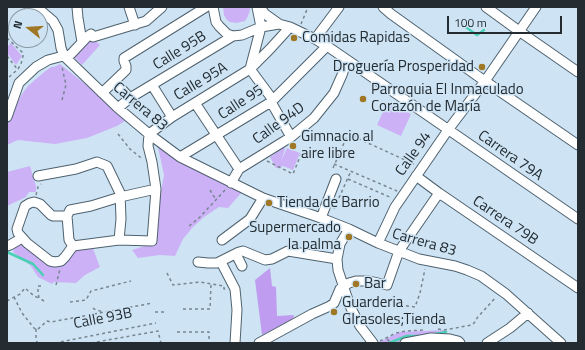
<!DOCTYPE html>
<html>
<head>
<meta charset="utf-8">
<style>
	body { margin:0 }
	#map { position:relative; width:585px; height:350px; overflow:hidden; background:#cee4f4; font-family:"Titillium Web",sans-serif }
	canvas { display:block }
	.frame { position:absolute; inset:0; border:8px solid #242c32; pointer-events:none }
	.north { position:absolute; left:8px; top:8px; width:40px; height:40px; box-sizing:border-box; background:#cee4f4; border:1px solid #8a9aa6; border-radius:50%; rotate:287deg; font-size:11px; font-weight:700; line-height:16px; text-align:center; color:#242c32 }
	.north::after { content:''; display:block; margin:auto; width:14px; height:18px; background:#9f7725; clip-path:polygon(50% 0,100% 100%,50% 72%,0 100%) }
	.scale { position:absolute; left:447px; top:16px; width:115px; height:18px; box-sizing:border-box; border:2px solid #242c32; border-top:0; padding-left:5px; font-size:12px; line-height:14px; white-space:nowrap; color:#242c32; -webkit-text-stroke:3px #cee4f4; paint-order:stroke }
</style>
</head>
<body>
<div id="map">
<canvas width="585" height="350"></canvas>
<div class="frame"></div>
<div class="north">N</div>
<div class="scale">100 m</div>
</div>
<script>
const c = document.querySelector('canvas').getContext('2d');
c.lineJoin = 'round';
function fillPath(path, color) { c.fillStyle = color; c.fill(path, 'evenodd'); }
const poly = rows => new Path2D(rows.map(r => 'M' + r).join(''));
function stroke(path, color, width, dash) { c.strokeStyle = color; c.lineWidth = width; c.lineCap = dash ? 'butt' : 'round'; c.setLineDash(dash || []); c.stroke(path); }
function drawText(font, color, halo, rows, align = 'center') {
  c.font = font + ' "Titillium Web",sans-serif'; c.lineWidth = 3; c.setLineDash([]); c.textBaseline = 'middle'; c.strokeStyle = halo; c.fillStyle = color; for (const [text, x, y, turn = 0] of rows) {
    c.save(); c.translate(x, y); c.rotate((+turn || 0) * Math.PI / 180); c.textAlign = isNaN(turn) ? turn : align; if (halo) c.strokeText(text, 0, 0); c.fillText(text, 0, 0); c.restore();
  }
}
fillPath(poly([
	[223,7,250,7,250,10,248,16,245,21,236,23,230,22,227,20,224,15],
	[90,36,100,45,82,65,72,55],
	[11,43,22,56,16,65,7,53,7,47],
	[60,64,100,96,125,121,117,126,87,138,55,144,18,140,7,145,7,125,14,109,22,94,28,86,43,73,51,67,54,67],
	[387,103,411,114,401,136,377,125],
	[158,147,242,192,228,208,219,207,204,217,193,227,183,239,175,256,160,255,138,258,132,250,148,245,156,221,164,175],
	[284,147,285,149,281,161,287,148,300,153,293,170,283,166,280,168,276,168,270,157],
	[30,166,36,186,36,192,29,192,26,197,7,206,7,172],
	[21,242,48,261,73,251,92,246,100,267,85,275,76,283,54,282,52,284,38,277,30,265,20,258,13,252,15,245],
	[446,330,446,336,407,343,377,343,400,332]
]), '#ccb1f6');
fillPath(poly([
	[270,268,272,286,276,287,277,316,294,315,293,319,262,335,255,280]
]), '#bf9cf0');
stroke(poly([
	[460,23,477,35,484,30],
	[7,252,33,264,43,275],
	[434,334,446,332],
	[389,343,407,336,419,336]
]), '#48d0b4', 2.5);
const minor = poly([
	[29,7,40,10,53,21,58,30,61,48,64,56,118,108,149,134,180,157,263,198,321,218,349,229,378,243,419,259,455,266,467,270,481,276,506,294,561,343],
	[77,7,78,18,82,42],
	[129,7,135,25],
	[213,7,216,22,219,26,227,34,233,36],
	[260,7,265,14,279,24],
	[383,7,391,14,479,77,578,145],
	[486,7,519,31,578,72],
	[315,39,339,7],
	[250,69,273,100,271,102,291,137],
	[250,69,261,27,257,7],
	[115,82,130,98],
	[152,85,172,117],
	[102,93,126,70,126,66,124,61,124,58,206,7],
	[195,103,239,169],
	[118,108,130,98,233,36,242,35,261,27,279,24,290,27,315,39,327,46,578,219],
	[7,117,19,83,36,67,48,60,71,54,88,36,91,34,93,37,146,21,162,7],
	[180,157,271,102,327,46],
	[38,176,76,169,97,162,107,166,120,193,121,219,119,240],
	[416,176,439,193,578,288],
	[231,183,239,169,291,137,314,118,334,93,342,75,347,60],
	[156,189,120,197,91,206,70,210,67,216,53,216,51,215,40,204,34,202,30,203,25,206,17,229,18,233,27,243,50,261,55,262,61,261,65,257,73,246,119,240,152,241,156,189,152,162,148,146,149,134,172,117,250,69,270,49,290,27],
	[67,216,69,240,73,246],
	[321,218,336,179],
	[349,229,340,244,337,259,338,270,350,306,360,326,373,343],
	[222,240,250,219,263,198],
	[378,243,395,207,448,130,485,81,536,7],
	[7,246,10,245,22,238],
	[236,254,242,266],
	[198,262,208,263,217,263,239,252,243,251,265,260,272,259,288,251,337,259],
	[221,262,235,289,237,310,235,343],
	[259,343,312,314,330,306,334,303,340,289,342,287,349,283,356,281,369,281,387,285,399,251,439,193],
	[405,343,431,338,450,339,458,341,460,343],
	[487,343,510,328,528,313]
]);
stroke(minor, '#4e616e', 11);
stroke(poly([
	[301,24,308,7],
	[7,38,23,53,23,56,21,64,18,69,7,79],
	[7,56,18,70],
	[62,100,66,85,62,67],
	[118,134,130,149,140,157,143,159],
	[267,161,293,174,302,152],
	[334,164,397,191],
	[333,168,348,134,414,164],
	[348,179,392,198],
	[210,190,216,200],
	[36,195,38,187,41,184],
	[334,209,351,171],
	[189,226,199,218,226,189],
	[167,273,173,285,200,282,224,286,224,289,227,289],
	[56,285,60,269],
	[41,286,38,286,38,292,39,298,44,301],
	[14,297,22,313,34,328,37,330,47,321,51,322,153,303],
	[7,301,20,294,25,288,34,296,39,298],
	[70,302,86,300,91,291,131,281],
	[400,305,415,307,420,293,425,269],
	[93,308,94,309,103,312],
	[183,309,210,309,211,284],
	[155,312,163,312,166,313],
	[36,329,36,337,37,343],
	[438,329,444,330,472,325,476,321,477,318,496,297],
	[177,332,209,332,209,343],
	[387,339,391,343],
	[380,341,396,333,406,331,424,330],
	[55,343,156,323],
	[91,343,158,331,161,343]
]), '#778691', 1.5, [3, 3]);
stroke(minor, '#fff', 9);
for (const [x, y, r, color] of [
	[294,38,4,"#9f7725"],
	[482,67,4,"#9f7725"],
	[363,99,4,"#9f7725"],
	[293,146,4,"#9f7725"],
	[269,203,4,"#9f7725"],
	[349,237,4,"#9f7725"],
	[356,284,4,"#9f7725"],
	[334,312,4,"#9f7725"]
]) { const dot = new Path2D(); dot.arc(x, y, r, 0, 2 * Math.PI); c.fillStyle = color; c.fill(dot); stroke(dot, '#cee4f4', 1.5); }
drawText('15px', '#242c32', '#cee4f4', [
	["Comidas Rapidas",302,38],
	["Droguería Prosperidad",474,67,"right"],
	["Parroquia El Inmaculado",371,90],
	["Corazón de María",371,107],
	["Gimnacio al",301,137],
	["aire libre",301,154],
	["Tienda de Barrio",277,203],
	["Supermercado",341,228,"right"],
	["la palma",341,245,"right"],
	["Bar",364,284],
	["Guarderia",342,303],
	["GIrasoles;Tienda",342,320]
], 'left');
drawText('15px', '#242c32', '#cee4f4', [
	["Calle 95B",180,51,-32],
	["Calle 95A",201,82,-31],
	["Calle 95",241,103,-33],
	["Carrera 83",140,107,40],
	["Calle 94D",279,124,-36],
	["Calle 94",414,154,-55],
	["Carrera 79A",510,156,35],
	["Carrera 79B",505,221,34],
	["Carrera 83",424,243,16],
	["Calle 93B",103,319,-11]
]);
</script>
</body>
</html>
